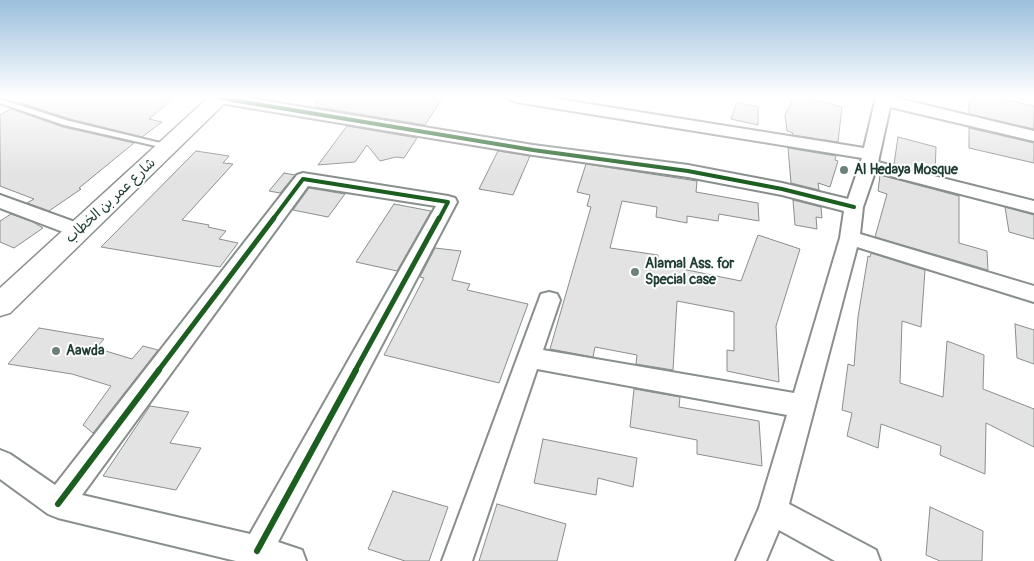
<!DOCTYPE html>
<html>
<head>
<meta charset="utf-8">
<style>
	body { margin:0 }
	canvas { display:block; background:#fff }
</style>
</head>
<body>
<canvas width="1034" height="561"></canvas>
<script>
const c = document.querySelector('canvas').getContext('2d');
c.lineJoin = 'round';
function fillPath(path, color) { c.fillStyle = color; c.fill(path, 'evenodd'); }
const poly = rows => new Path2D(rows.map(r => 'M' + r).join(''));
function stroke(path, color, width, dash) { c.strokeStyle = color; c.lineWidth = width; c.lineCap = dash ? 'butt' : 'round'; c.setLineDash(dash || []); c.stroke(path); }
function drawText(font, color, halo, rows, align = 'center') {
  c.font = font + ' Pangolin,"Playpen Sans Arabic",sans-serif'; c.lineWidth = 4; c.setLineDash([]); c.textBaseline = 'middle'; c.strokeStyle = halo; c.fillStyle = color; for (const [text, x, y, turn = 0] of rows) {
    c.save(); c.translate(x, y); c.rotate((+turn || 0) * Math.PI / 180); c.textAlign = isNaN(turn) ? turn : align; if (halo) c.strokeText(text, 0, 0); c.fillText(text, 0, 0); c.restore();
  }
}
const building = poly([
	[31,97,175,97,149,119,162,122,142,137,70,119,20,103,31,97],
	[317,97,443,97,425,125,316,107,317,97],
	[794,97,804,97,842,107,838,142,792,135,793,133,787,131,785,115,794,97],
	[974,97,994,97,1034,106,1034,129,969,114,969,100,974,101,974,97],
	[737,102,758,107,758,125,731,119,737,102],
	[11,109,63,127,134,143,79,188,81,189,49,211,27,203,34,199,0,186,0,115,11,109],
	[347,126,417,138,404,158,396,157,380,161,367,145,355,162,318,165,347,126],
	[969,128,1034,143,1034,163,969,148,969,128],
	[898,137,936,147,935,174,894,164,898,137],
	[788,148,836,156,835,160,838,161,830,187,818,183,819,190,791,183,788,148],
	[196,151,229,156,223,163,233,164,182,220,209,225,208,227,226,231,219,239,238,243,220,267,101,247,196,151],
	[498,151,530,156,513,195,479,189,498,151],
	[586,164,697,181,696,192,758,203,759,221,719,214,718,221,687,216,687,223,656,217,657,207,622,201,610,248,658,255,658,264,741,281,758,235,800,249,776,326,779,382,727,371,727,350,734,351,734,312,677,301,673,370,636,364,637,355,595,347,593,357,550,349,591,207,587,206,590,195,577,192,586,164],
	[284,173,295,175,280,193,269,191,284,173],
	[880,175,959,196,959,243,987,251,988,270,875,237,887,194,878,191,880,175],
	[309,188,345,194,328,217,293,210,309,188],
	[793,200,821,207,822,218,816,217,817,229,795,225,793,200],
	[394,204,431,211,397,271,356,262,394,204],
	[1005,207,1034,215,1034,239,1009,232,1005,207],
	[11,214,33,222,43,228,14,248,0,242,0,221,11,214],
	[435,248,461,251,452,280,470,284,467,290,528,304,499,383,384,355,424,278,420,277,435,248],
	[871,253,925,270,921,327,902,321,900,383,943,397,947,341,984,355,983,389,1034,409,1034,447,986,423,985,474,940,455,941,446,881,424,878,448,847,436,852,413,842,410,848,364,854,366,858,317,868,256,870,257,871,253],
	[1015,324,1034,330,1034,364,1017,358,1015,324],
	[39,328,104,339,96,348,132,359,143,346,158,350,93,433,83,425,111,386,72,374,8,364,39,328],
	[634,389,680,397,679,407,759,421,762,466,697,454,697,440,630,427,634,389],
	[150,406,189,412,170,443,201,448,176,490,103,476,150,406],
	[543,439,637,458,633,487,598,478,596,495,534,483,543,439],
	[393,491,448,507,429,561,405,561,368,549,393,491],
	[497,504,566,524,557,561,479,561,497,504],
	[930,507,983,531,982,561,940,561,926,555,930,507]
]);
fillPath(building, '#e2e3e2');
stroke(building, '#898f8d', 1);
const lane = poly([
	[0,99,69,121,169,145,173,147,169,149,64,125,0,103,0,99]
]);
const street = poly([
	[213,97,242,97,533,145,688,165,782,183,848,199,862,158,516,102,511,100,508,97,545,97,864,148,876,97,892,97,1034,131,1034,141,890,107,878,162,1034,201,1034,213,875,172,863,207,860,234,1034,286,1034,302,857,247,789,504,876,550,880,561,835,561,779,530,766,561,736,561,759,508,787,415,537,369,472,561,442,561,541,294,549,292,557,294,560,300,543,350,794,393,840,238,844,211,782,195,688,177,533,155,220,103,215,101,213,97],
	[303,173,448,196,455,198,457,202,278,542,302,550,306,561,236,561,58,518,48,514,0,479,0,450,10,454,55,485,297,175,303,173],
	[308,186,436,206,250,534,82,495,308,186],
	[0,195,86,226,89,231,86,236,79,238,0,208,0,195]
]);
const secondary = poly([
	[209,97,231,97,10,313,0,316,0,288,209,97]
]);
stroke(lane, '#898f8d', 4);
stroke(street, '#898f8d', 4);
stroke(secondary, '#898f8d', 3);
fillPath(lane, '#fff');
fillPath(street, '#fff');
fillPath(secondary, '#fff');
stroke(poly([
	[220,98,533,150,688,171,782,189,854,207],
	[273,219,303,179,448,202,439,219]
]), '#1b5e20', 4);
stroke(poly([
	[158,371,274,218],
	[355,371,439,218]
]), '#1b5e20', 5);
stroke(poly([
	[58,504,159,370],
	[257,551,356,370]
]), '#1b5e20', 6);
const sky = c.createLinearGradient(0, 0, 0, 176);
sky.addColorStop(0, '#9bbfdd');
sky.addColorStop(0.55, '#fff');
sky.addColorStop(1, '#ffffff00');
c.fillStyle = sky;
c.fillRect(0, 0, 1034, 176);
for (const [x, y, r, color] of [
	[844,170,5,"#6d817b"],
	[635,272,5,"#6d817b"],
	[56,351,5,"#6d817b"]
]) { const dot = new Path2D(); dot.arc(x, y, r, 0, 2 * Math.PI); c.fillStyle = color; c.fill(dot); stroke(dot, '#fff', 2); }
drawText('bold 14px', '#1f3d34', '#fff', [
	["Al Hedaya Mosque",854,170],
	["Alamal Ass. for",645,264],
	["Special case",645,280],
	["Aawda",66,351]
], 'left');
drawText('14px', '#1f3d34', '#fff', [
	["شارع عمر بن الخطاب",111,201,-43]
]);
</script>
</body>
</html>
